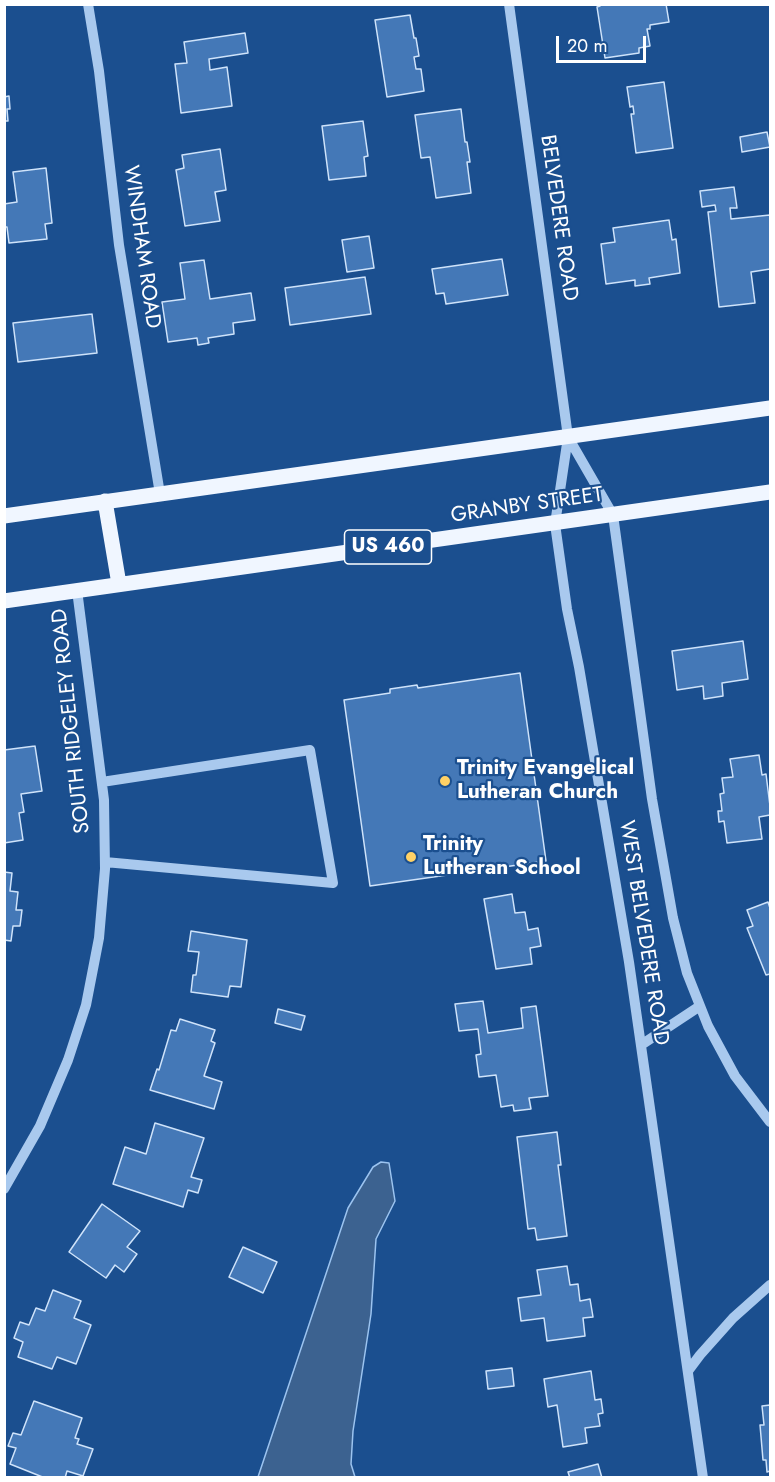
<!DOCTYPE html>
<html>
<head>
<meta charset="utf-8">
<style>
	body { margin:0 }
	#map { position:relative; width:775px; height:1482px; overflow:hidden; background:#1b4f8f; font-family:Jost,sans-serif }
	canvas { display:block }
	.frame { position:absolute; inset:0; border:6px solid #fff; pointer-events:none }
	.scale { position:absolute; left:556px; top:36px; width:90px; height:27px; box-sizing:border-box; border:3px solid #fff; border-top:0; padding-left:8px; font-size:18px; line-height:21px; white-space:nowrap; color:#fff; -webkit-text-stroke:4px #1b4f8f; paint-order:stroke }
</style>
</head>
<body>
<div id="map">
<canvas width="775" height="1482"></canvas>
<div class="frame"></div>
<div class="scale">20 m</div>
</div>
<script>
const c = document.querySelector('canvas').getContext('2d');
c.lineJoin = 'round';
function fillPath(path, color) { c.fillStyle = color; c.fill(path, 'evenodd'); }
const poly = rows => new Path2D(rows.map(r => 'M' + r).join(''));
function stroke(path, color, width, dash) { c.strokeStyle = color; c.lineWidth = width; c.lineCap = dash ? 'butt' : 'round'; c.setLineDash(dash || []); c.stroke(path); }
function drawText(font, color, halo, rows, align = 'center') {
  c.font = font + ' Jost,sans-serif'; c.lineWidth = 4.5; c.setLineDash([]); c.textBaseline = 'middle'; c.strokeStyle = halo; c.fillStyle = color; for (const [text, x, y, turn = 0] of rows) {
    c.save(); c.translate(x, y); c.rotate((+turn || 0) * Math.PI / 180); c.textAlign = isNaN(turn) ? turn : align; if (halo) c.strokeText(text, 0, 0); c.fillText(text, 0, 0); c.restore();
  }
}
const water = poly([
	[381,1162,389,1163,395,1201,376,1239,371,1314,353,1431,351,1464,355,1477,258,1477,348,1208,373,1167,381,1162]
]);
fillPath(water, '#3c6290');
stroke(water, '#9cc4f0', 1.5);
const building = poly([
	[600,4,666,4,669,22,650,25,650,29,647,29,650,46,639,48,639,53,605,58,597,7,600,6,600,4],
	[410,15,414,38,416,38,419,56,414,57,416,69,421,69,424,91,387,97,375,20,410,15],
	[245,33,248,53,209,59,210,70,227,67,232,106,181,113,175,64,187,63,184,42,245,33],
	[664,82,673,148,636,153,631,114,634,114,633,106,630,107,627,87,664,82],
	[9,96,10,109,7,109,8,121,5,121,4,131,4,97,9,96],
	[461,109,465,142,467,142,470,162,467,162,471,193,436,198,430,157,421,158,415,115,461,109],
	[363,121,368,156,364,157,366,176,329,180,322,126,363,121],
	[767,132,770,147,742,152,740,137,767,132],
	[220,149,226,190,215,192,220,221,185,226,176,170,184,168,182,155,220,149],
	[46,168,52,223,45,224,47,239,9,243,7,227,4,227,4,204,17,202,13,172,46,168],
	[734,187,737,208,730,208,731,219,770,215,770,269,751,272,755,303,719,307,708,212,716,211,715,205,702,207,700,191,734,187],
	[669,220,672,240,676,239,680,273,649,278,650,284,635,286,635,280,606,284,601,244,615,242,613,228,669,220],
	[369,236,374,268,347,272,342,240,369,236],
	[502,259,508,295,446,304,444,293,436,294,432,269,502,259],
	[204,260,210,299,251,293,255,320,233,323,234,334,208,338,209,343,198,345,197,338,168,342,162,302,185,299,180,263,204,260],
	[365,277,371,314,290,325,285,288,365,277],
	[92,314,97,353,18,362,13,323,92,314],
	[743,641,748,679,722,683,723,696,704,699,703,686,677,690,672,651,743,641],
	[520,673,546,861,370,886,344,700,390,693,390,689,417,685,418,688,520,673],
	[35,746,42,791,21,794,24,812,19,813,23,840,4,843,4,750,35,746],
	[759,755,762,775,766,774,770,806,770,815,759,817,762,839,727,843,724,821,719,822,718,811,722,811,720,794,724,793,722,778,733,777,730,759,759,755],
	[4,872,12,873,10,891,18,892,16,910,22,910,20,926,13,926,11,941,4,940,4,872],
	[512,894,515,913,525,912,528,930,538,928,541,946,530,948,532,964,496,969,484,899,512,894],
	[768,902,770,908,770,974,766,975,747,928,753,926,747,910,768,902],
	[191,931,247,940,241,987,230,986,228,997,191,992,193,975,196,975,199,952,188,951,191,931],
	[483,1001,488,1033,523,1028,521,1008,536,1006,548,1096,529,1098,531,1109,514,1111,513,1105,501,1107,496,1075,479,1077,476,1055,481,1054,478,1029,459,1031,455,1004,483,1001],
	[278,1009,305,1016,301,1030,275,1023,278,1009],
	[180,1019,215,1030,211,1041,215,1043,204,1076,222,1082,214,1109,150,1090,157,1069,159,1070,171,1030,176,1031,180,1019],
	[155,1123,204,1138,191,1177,202,1180,198,1193,188,1190,183,1207,113,1184,125,1147,146,1154,155,1123],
	[557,1132,561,1165,558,1165,567,1236,537,1240,535,1228,528,1229,517,1137,557,1132],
	[102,1204,140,1231,127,1247,137,1254,124,1272,115,1265,106,1278,69,1252,102,1204],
	[243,1247,277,1262,263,1293,229,1277,243,1247],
	[567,1266,570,1285,578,1284,580,1301,590,1299,593,1317,583,1318,585,1336,547,1341,544,1318,521,1321,518,1298,541,1295,537,1270,567,1266],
	[53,1290,81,1301,74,1318,91,1325,76,1364,57,1357,52,1369,18,1357,23,1342,14,1338,20,1322,29,1325,36,1308,45,1311,53,1290],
	[512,1368,514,1386,488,1389,486,1371,512,1368],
	[591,1371,595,1400,601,1399,603,1413,598,1414,600,1426,585,1428,587,1443,563,1447,557,1405,548,1407,544,1379,591,1371],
	[34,1401,82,1418,75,1438,79,1439,77,1444,93,1449,83,1476,67,1471,65,1478,45,1478,10,1464,16,1448,8,1446,13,1433,21,1435,34,1401],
	[770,1405,770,1471,767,1472,766,1460,763,1460,760,1425,764,1425,762,1406,770,1405],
	[598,1464,602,1478,570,1478,568,1472,598,1464]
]);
fillPath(building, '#4478b7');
stroke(building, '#cfe3fa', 1.5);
stroke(poly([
	[88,4,99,71,119,245,160,494],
	[509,4,568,437,555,524,567,609,579,667,629,962,703,1478],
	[568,437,613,515,652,799,673,918,687,973,708,1026,735,1076,770,1122],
	[102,782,310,750,333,883,105,862],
	[641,1045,700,1006],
	[4,1189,40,1126,68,1060,86,1005,99,938,105,869,104,800,77,590],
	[688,1371,700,1355,733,1318,770,1285]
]), '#a9c9ee', 10);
stroke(poly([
	[105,501,119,584],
	[4,516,770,408],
	[4,601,770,492]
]), '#f0f6ff', 15);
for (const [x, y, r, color] of [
	[445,781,6,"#ffd166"],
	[411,857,6,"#ffd166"]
]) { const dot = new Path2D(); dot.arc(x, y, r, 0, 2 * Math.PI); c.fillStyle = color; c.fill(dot); stroke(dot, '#1b4f8f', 2); }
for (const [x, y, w] of [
	[388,547,87]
]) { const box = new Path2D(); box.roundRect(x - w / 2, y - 17, w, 34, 4.5); c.fillStyle = '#1b4f8f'; c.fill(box); stroke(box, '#fff', 1.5); }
drawText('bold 20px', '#fff', null, [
	["US 460",388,547]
]);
drawText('21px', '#fff', '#1b4f8f', [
	["BELVEDERE ROAD",558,218,82],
	["WINDHAM ROAD",141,247,82],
	["GRANBY STREET",527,506,-8],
	["SOUTH RIDGELEY ROAD",72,721,-96],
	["WEST BELVEDERE ROAD",643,933,81]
]);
drawText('bold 21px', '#fff', '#1b4f8f', [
	["Trinity Evangelical",457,769],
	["Lutheran Church",457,793],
	["Trinity",423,845],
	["Lutheran School",423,869]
], 'left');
</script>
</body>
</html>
